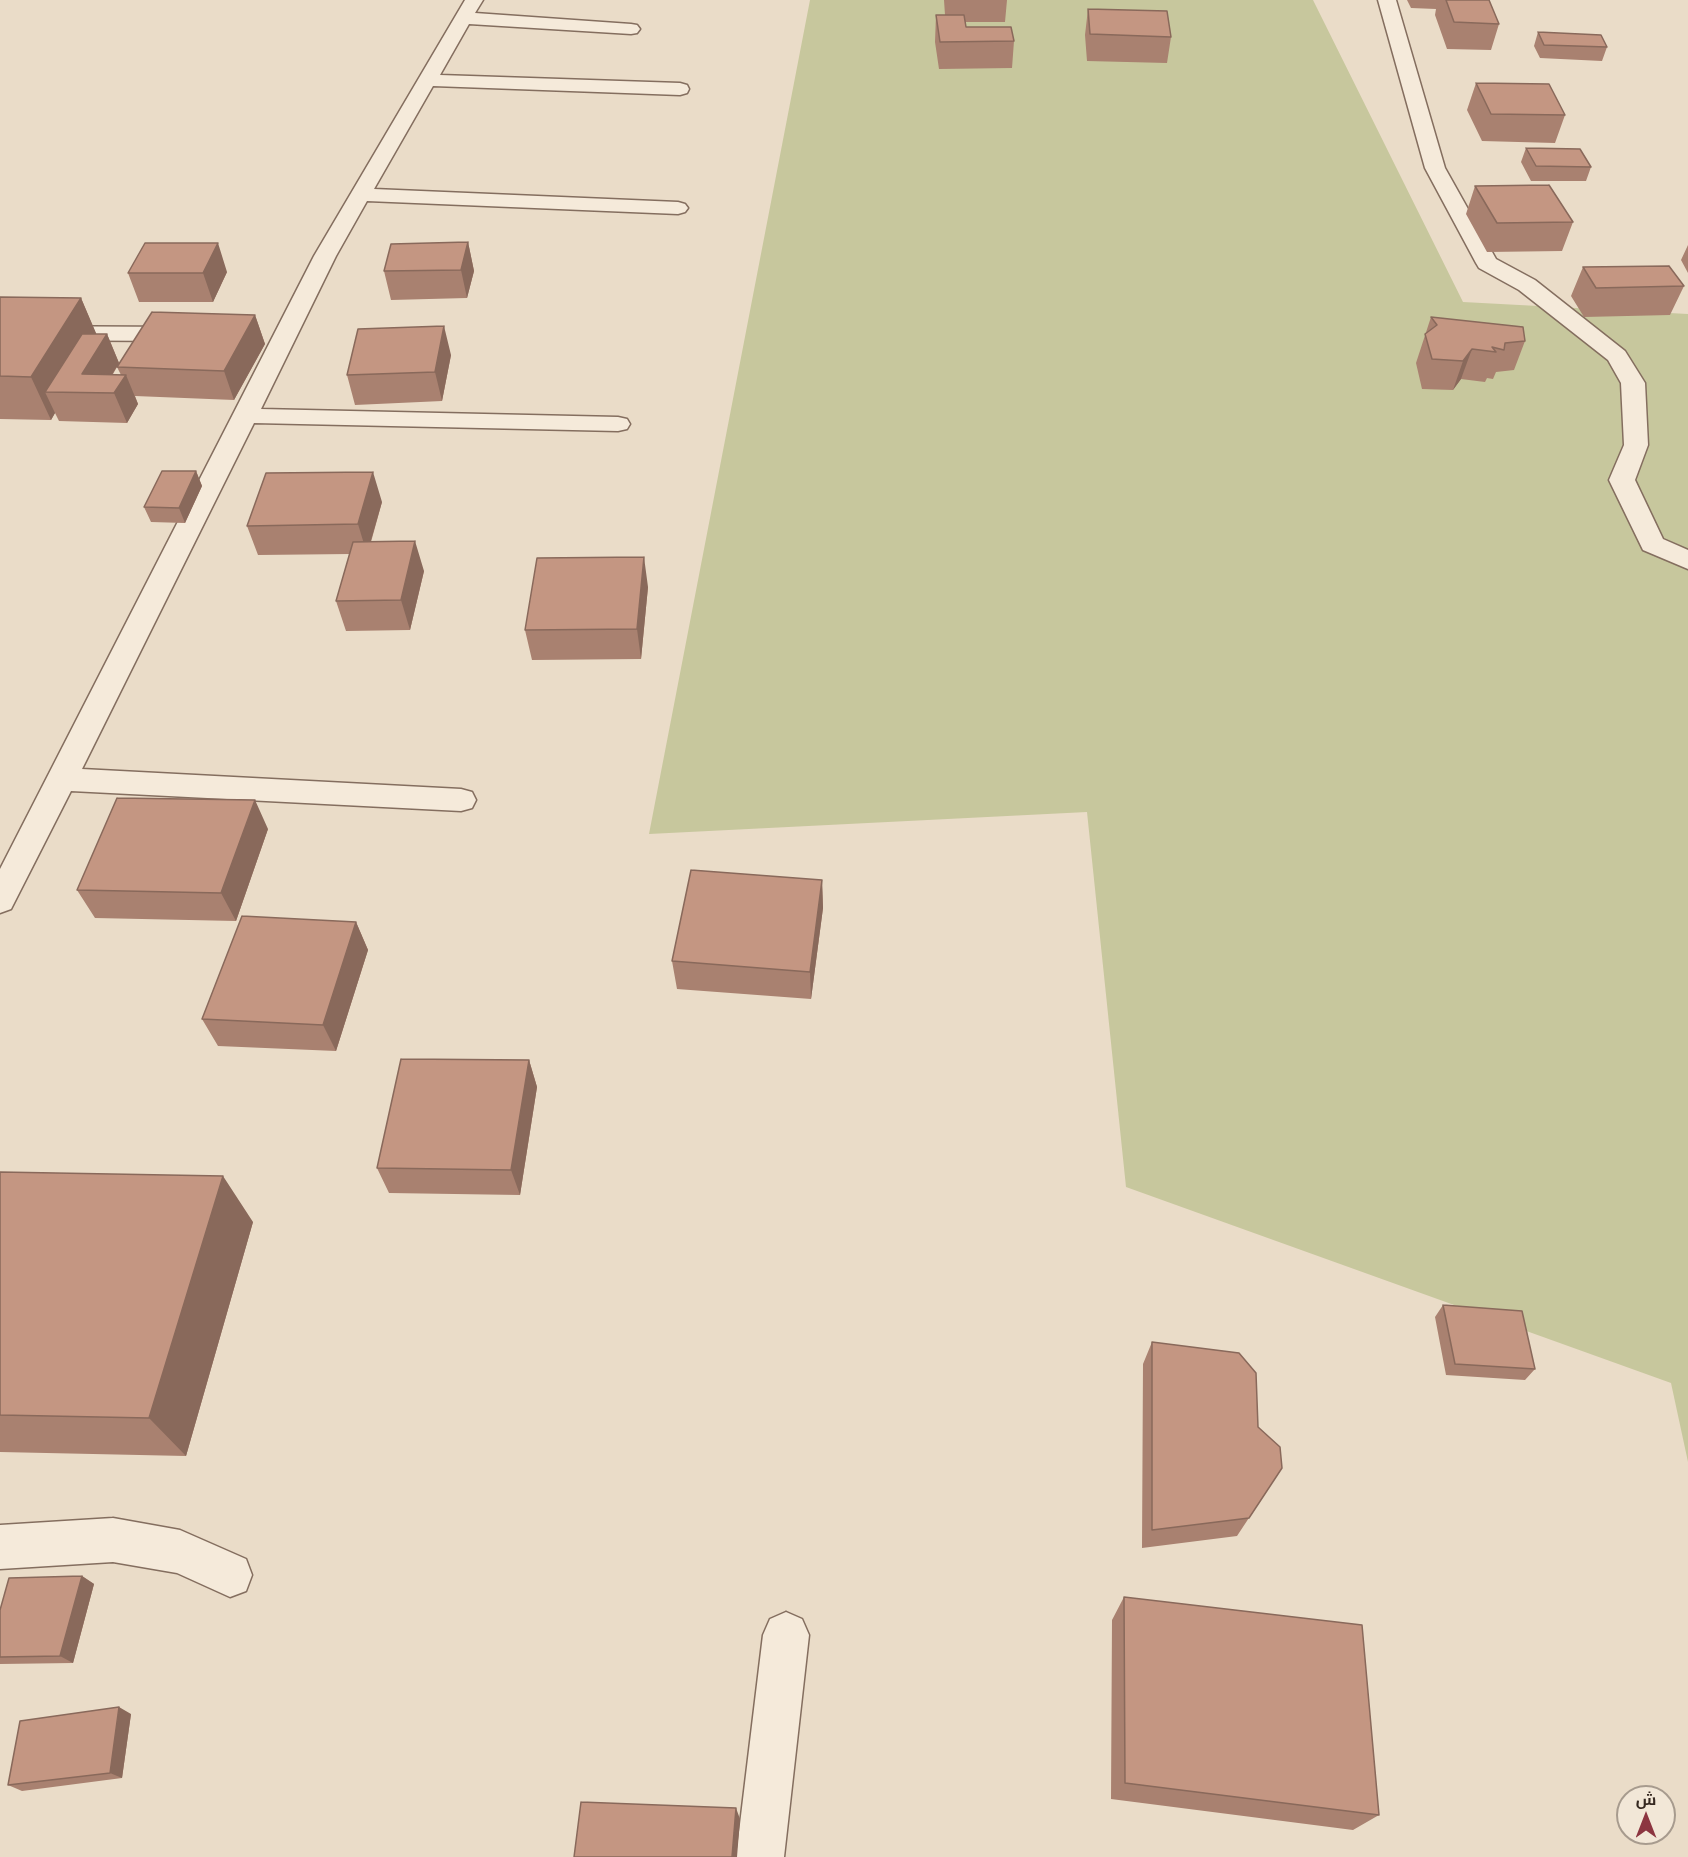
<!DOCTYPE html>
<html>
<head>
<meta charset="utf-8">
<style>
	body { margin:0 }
	#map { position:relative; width:1688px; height:1857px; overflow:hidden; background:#eadcc8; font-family:"IBM Plex Serif",Cairo,serif }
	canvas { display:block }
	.north { position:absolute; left:1616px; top:1785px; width:60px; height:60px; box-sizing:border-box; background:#f2e7d7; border:2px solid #a79b8e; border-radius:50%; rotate:0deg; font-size:16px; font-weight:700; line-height:24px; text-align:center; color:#362921 }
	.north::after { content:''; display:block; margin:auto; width:21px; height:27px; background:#8c3540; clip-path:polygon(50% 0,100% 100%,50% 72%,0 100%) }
</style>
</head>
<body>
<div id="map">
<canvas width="1688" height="1857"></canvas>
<div class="north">ش</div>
</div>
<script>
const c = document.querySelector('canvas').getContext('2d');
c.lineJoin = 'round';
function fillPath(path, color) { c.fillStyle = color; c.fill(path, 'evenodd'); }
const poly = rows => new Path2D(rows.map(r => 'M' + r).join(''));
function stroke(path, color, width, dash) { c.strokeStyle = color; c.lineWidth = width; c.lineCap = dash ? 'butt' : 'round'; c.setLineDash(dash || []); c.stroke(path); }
fillPath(poly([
	[810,0,1313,0,1463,302,1688,314,1688,1462,1671,1383,1126,1187,1087,812,649,834]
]), '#c7c79d');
const minor = poly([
	[465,0,483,0,475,13,631,24,637,25,640,29,637,33,631,34,469,24,440,75,680,83,687,85,689,89,687,93,680,95,433,86,374,189,678,202,685,204,688,208,685,212,678,214,367,201,336,256,261,409,618,417,627,419,630,424,627,429,618,431,254,423,82,769,461,789,472,792,476,800,472,808,461,811,71,791,11,909,0,913,0,869,314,256,465,0],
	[1378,0,1396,0,1445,168,1496,259,1535,280,1625,351,1645,383,1648,445,1635,480,1663,539,1688,550,1688,569,1643,550,1609,480,1624,445,1621,383,1608,360,1519,290,1479,268,1476,263,1425,168,1378,0],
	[0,326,184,327,192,329,195,334,192,339,184,341,0,340,0,326],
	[113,1518,180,1530,246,1559,252,1575,246,1591,230,1597,177,1573,113,1562,0,1569,0,1525,113,1518],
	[786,1612,802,1619,809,1635,784,1857,736,1857,763,1635,770,1619,786,1612]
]);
stroke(minor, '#846e5f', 3);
fillPath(minor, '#f5eada');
fillPath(poly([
	[944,0,1007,0,1005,22,965,22,966,27,1014,41,1012,68,939,69,935,42,936,15,945,15],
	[1407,0,1489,0,1499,24,1491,50,1447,49,1435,15,1436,9,1411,8],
	[1088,9,1171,37,1167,63,1087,61,1085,35],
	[1538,32,1607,47,1602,61,1540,58,1534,46],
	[1476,83,1565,115,1555,143,1482,141,1467,110],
	[1526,148,1591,167,1586,181,1531,181,1521,162],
	[1475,186,1573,222,1562,251,1487,252,1466,214],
	[468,242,474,271,467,298,391,300,384,271],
	[1688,245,1688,273,1681,260],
	[1583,267,1684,286,1670,315,1584,317,1571,296],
	[227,272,213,302,139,302,128,273],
	[0,297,81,298,96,334,107,334,119,363,255,315,265,344,234,400,135,396,138,404,127,423,59,421,55,413,51,420,0,419],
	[117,367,121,375,113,374],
	[1431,317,1525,341,1514,370,1496,372,1493,379,1487,378,1485,382,1461,379,1453,390,1422,389,1416,363],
	[451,355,442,401,355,405,347,375],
	[196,471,202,486,185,523,151,522,144,507],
	[382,502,371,542,424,571,410,630,346,631,336,601,350,554,258,555,247,526],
	[648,587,641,659,532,660,525,630],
	[268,829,236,921,95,918,77,890],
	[822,880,823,908,811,999,677,989,672,961],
	[356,922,368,950,336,1051,218,1046,202,1019],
	[529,1060,537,1087,520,1195,389,1193,377,1168],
	[0,1172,253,1222,186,1456,0,1452],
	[1443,1305,1535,1369,1525,1380,1446,1375,1435,1317],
	[1152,1342,1258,1427,1282,1468,1237,1536,1142,1548,1143,1364],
	[82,1576,94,1584,73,1663,0,1664,0,1610],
	[1124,1597,1379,1815,1353,1830,1111,1799,1112,1620],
	[131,1714,122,1778,22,1791,8,1785]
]), '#a98170');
fillPath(poly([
	[468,242,474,271,467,298,461,270],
	[218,243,227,272,213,302,203,273],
	[81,298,99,340,45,392,55,413,51,420,31,377],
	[255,315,265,344,234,400,224,371],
	[444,326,451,355,442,401,435,372],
	[107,334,119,363,101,393,82,374],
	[1472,349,1461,379,1453,390,1463,361],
	[126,375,138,404,127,423,114,393],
	[196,471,202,486,185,523,179,508],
	[373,472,382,502,367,554,358,524],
	[415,541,424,571,410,630,401,600],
	[644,557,648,587,641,659,637,629],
	[255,800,268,829,236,921,221,893],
	[822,880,823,908,811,999,810,972],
	[356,922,368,950,336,1051,323,1025],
	[529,1060,537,1087,520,1195,511,1170],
	[223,1176,253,1222,186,1456,149,1418],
	[82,1576,94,1584,73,1663,60,1656],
	[119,1707,131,1714,122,1778,110,1773],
	[736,1808,740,1819,737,1857,732,1857]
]), '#89695b');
const building = poly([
	[1446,0,1489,0,1499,24,1454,22,1446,0],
	[1088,9,1167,11,1171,37,1090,34,1088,9],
	[936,15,964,15,966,27,1011,27,1014,41,940,42,936,15],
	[1538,32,1601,35,1607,47,1544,45,1538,32],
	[1476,83,1549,84,1565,115,1491,114,1476,83],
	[1526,148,1580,149,1591,167,1536,166,1526,148],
	[1549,185,1573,222,1497,223,1475,186,1549,185],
	[468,242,461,270,384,271,391,244,468,242],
	[145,243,218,243,203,273,128,273,145,243],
	[1669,266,1684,286,1596,288,1583,267,1669,266],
	[0,297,81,298,31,377,0,376,0,297],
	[152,312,255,315,224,371,117,367,152,312],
	[1431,317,1523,327,1525,341,1505,343,1504,350,1492,347,1496,352,1472,349,1463,361,1432,359,1425,334,1437,325,1431,317],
	[444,326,435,372,347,375,358,329,444,326],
	[82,334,107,334,82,374,126,375,114,393,45,392,82,334],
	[162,471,196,471,179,508,144,507,162,471],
	[373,472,358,524,247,526,266,473,373,472],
	[415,541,401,600,336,601,353,542,415,541],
	[644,557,637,629,525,630,537,558,644,557],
	[117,798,255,800,221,893,77,890,117,798],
	[691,870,822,880,810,972,672,961,691,870],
	[242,916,356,922,323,1025,202,1019,242,916],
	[401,1059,529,1060,511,1170,377,1168,401,1059],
	[0,1172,223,1176,149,1418,0,1415,0,1172],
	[1443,1305,1522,1311,1535,1369,1455,1364,1443,1305],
	[1152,1342,1239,1353,1256,1373,1258,1427,1280,1447,1282,1468,1249,1518,1152,1530,1152,1342],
	[82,1576,60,1656,0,1657,0,1610,9,1578,82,1576],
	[1124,1597,1362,1625,1379,1815,1125,1783,1124,1597],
	[119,1707,110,1773,8,1785,20,1721,119,1707],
	[581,1802,736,1808,732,1857,574,1857,581,1802]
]);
fillPath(building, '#c49682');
stroke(building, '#89695b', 1.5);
</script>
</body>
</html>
